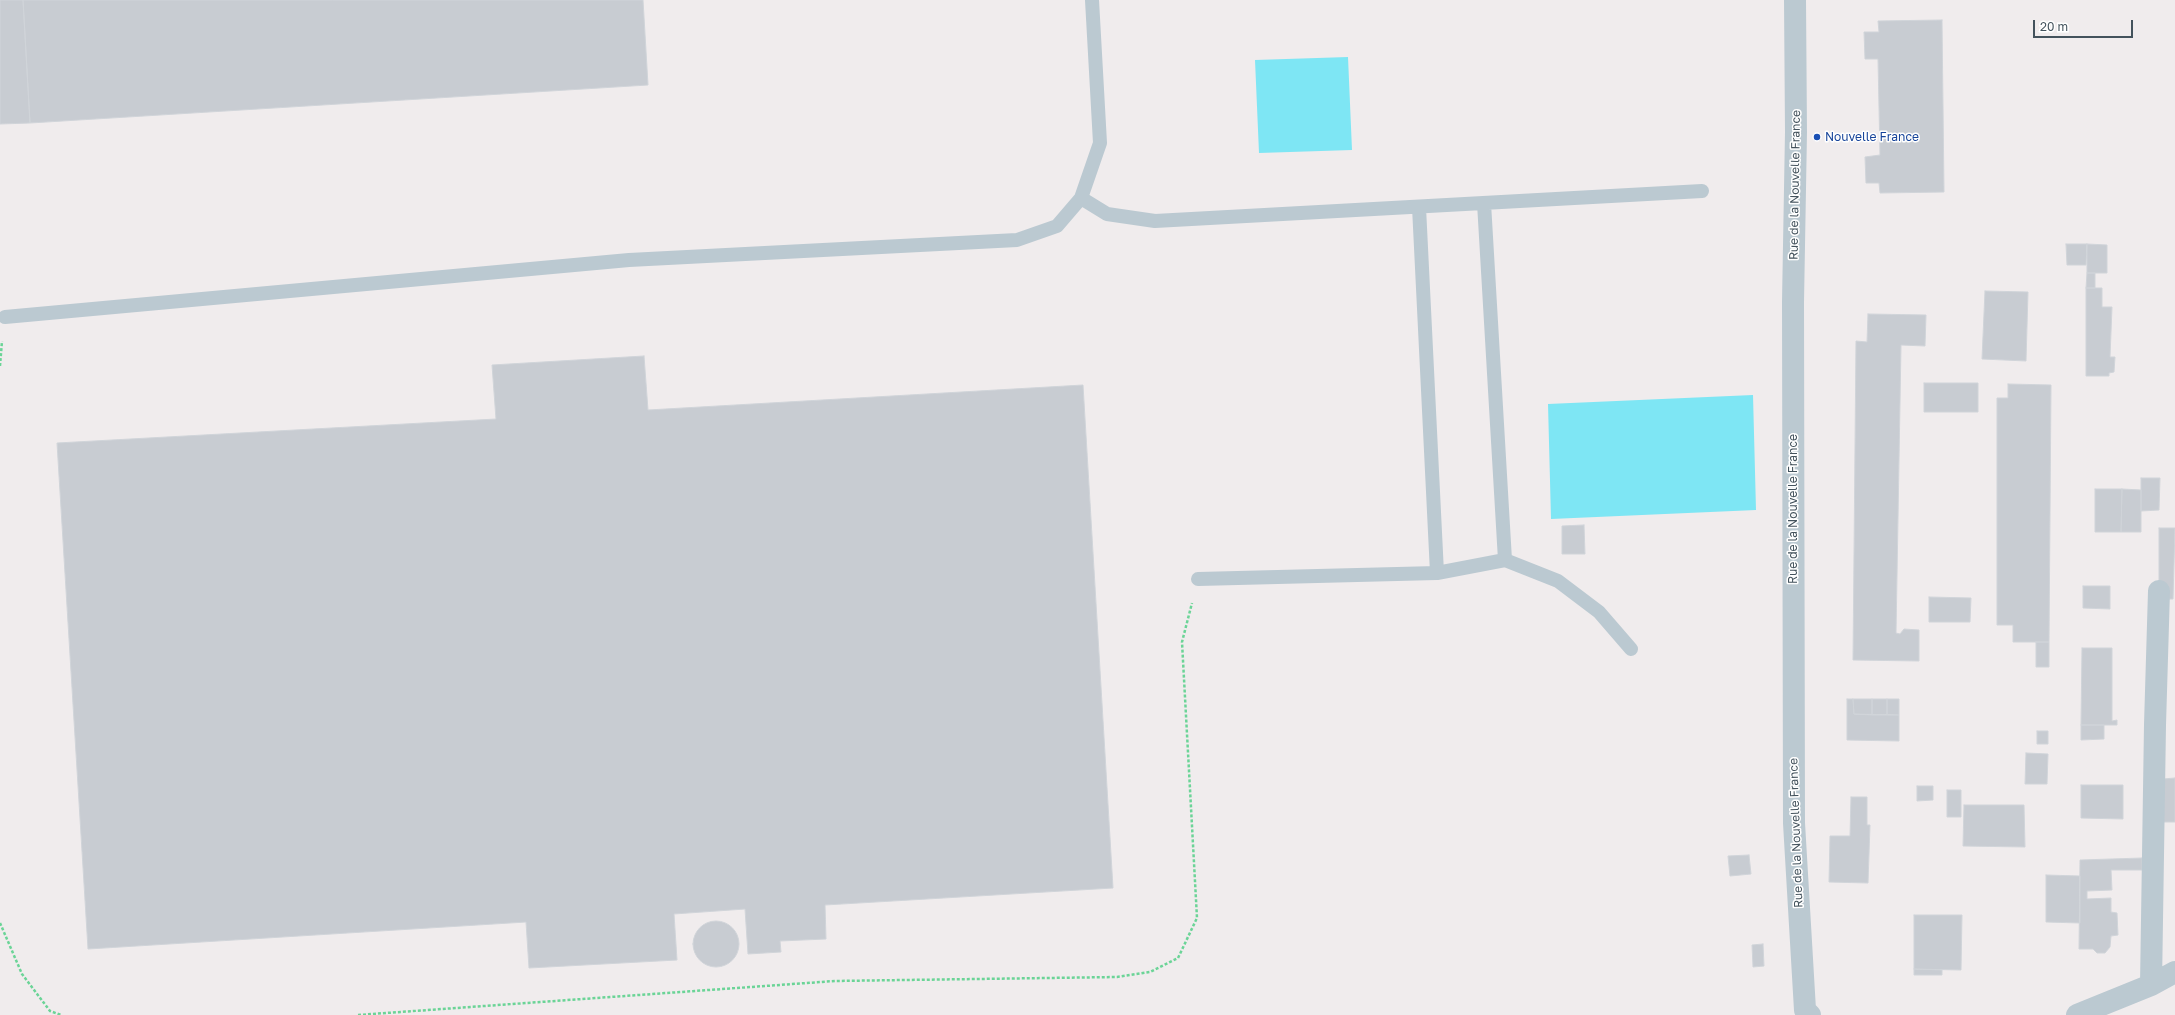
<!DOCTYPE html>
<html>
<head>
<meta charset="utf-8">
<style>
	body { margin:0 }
	#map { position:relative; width:2175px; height:1015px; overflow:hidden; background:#f0eced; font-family:"Golos Text",sans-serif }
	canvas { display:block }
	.scale { position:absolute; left:2033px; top:20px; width:100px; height:18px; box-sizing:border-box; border:2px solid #43525c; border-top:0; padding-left:5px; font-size:12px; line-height:14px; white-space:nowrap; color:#43525c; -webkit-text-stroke:3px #fff; paint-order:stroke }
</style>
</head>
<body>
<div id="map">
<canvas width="2175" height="1015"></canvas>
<div class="scale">20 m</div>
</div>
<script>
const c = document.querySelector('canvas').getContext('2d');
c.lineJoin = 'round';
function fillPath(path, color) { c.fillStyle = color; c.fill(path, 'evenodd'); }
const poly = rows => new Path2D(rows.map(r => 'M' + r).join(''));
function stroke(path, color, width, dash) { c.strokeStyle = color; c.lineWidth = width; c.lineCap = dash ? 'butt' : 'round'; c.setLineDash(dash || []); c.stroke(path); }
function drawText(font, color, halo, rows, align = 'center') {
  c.font = font + ' "Golos Text",sans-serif'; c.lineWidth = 3; c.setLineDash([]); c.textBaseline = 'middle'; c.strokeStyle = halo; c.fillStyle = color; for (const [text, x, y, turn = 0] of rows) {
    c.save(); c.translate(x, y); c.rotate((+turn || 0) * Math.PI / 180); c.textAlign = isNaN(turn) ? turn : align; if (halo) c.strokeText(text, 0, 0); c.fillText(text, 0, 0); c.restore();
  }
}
fillPath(poly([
	[1348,57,1352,150,1259,153,1255,60],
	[1753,395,1756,510,1551,519,1548,404]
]), '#7ee6f4');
const building = poly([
	[0,0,23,0,30,123,0,124,0,0],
	[23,0,643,0,648,85,30,123,23,0],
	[1942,20,1944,192,1880,193,1879,183,1866,183,1865,157,1880,155,1878,59,1865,59,1864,32,1879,32,1878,21,1942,20],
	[2066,244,2087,244,2086,265,2067,265,2066,244],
	[2087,244,2107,245,2107,273,2087,273,2087,244],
	[2087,273,2095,273,2095,288,2086,288,2087,273],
	[2086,288,2102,288,2102,307,2112,307,2110,357,2115,357,2114,372,2109,373,2109,376,2086,376,2086,288],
	[1985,291,2028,292,2026,361,1982,359,1985,291],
	[1868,314,1926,315,1925,346,1901,345,1896,633,1900,634,1904,629,1919,630,1919,661,1853,660,1856,341,1867,342,1868,314],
	[644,356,648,410,1083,385,1113,888,825,905,826,939,780,941,781,952,748,954,745,909,674,914,677,960,529,968,526,922,88,949,57,443,496,419,492,365,644,356],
	[1924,383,1978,383,1978,412,1924,412,1924,383],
	[2008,384,2051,385,2049,642,2013,642,2013,625,1997,625,1997,398,2008,398,2008,384],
	[2141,478,2160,478,2159,510,2141,511,2141,478],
	[2095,489,2122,489,2121,532,2095,532,2095,489],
	[2122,489,2141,490,2141,532,2121,532,2122,489],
	[1584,525,1585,554,1562,554,1562,526,1584,525],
	[2159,528,2175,528,2173,599,2159,599,2159,528],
	[2083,586,2110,586,2110,609,2083,608,2083,586],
	[1929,597,1971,598,1970,622,1929,622,1929,597],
	[2036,642,2049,642,2049,667,2036,667,2036,642],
	[2082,648,2112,648,2112,721,2117,720,2117,725,2081,725,2082,648],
	[1847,699,1853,699,1854,714,1899,715,1899,741,1847,740,1847,699],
	[1853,699,1872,699,1872,715,1854,714,1853,699],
	[1872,699,1887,699,1887,715,1872,715,1872,699],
	[1887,699,1899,699,1899,715,1887,715,1887,699],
	[2081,725,2104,725,2104,739,2081,740,2081,725],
	[2037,731,2048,731,2048,744,2037,744,2037,731],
	[2026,753,2048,754,2047,784,2025,784,2026,753],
	[2175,778,2175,822,2163,822,2163,779,2175,778],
	[2081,785,2123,785,2123,819,2081,818,2081,785],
	[1917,786,1933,786,1933,800,1917,801,1917,786],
	[1947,790,1961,790,1961,817,1947,817,1947,790],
	[1851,797,1867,797,1867,825,1870,825,1868,883,1829,882,1830,836,1850,836,1851,797],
	[1964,805,2024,805,2025,847,1963,846,1964,805],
	[1749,855,1751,874,1730,876,1728,856,1749,855],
	[2142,858,2142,870,2111,870,2112,890,2087,891,2087,899,2111,898,2111,912,2117,913,2118,935,2111,936,2110,947,2105,953,2097,953,2093,949,2079,949,2080,860,2142,858],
	[2046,875,2080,876,2080,923,2046,922,2046,875],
	[1914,915,1962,915,1961,970,1914,969,1914,915],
	'693 944a23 23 0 1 1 46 0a23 23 0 1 1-46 0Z',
	[1763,944,1764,966,1753,967,1752,945,1763,944],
	[1914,969,1942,970,1942,975,1914,975,1914,969]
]);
fillPath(building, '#c8ccd2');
stroke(building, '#d0d4d9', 1);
stroke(poly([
	[0,366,2,341],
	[0,923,22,974,50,1011,61,1015],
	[358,1015,835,981,1117,977,1150,972,1178,958,1197,918,1182,642,1192,603]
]), '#6bd497', 2.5, [3, 2]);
stroke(poly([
	[1081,198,1107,214,1155,221,1702,191],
	[1484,203,1505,560],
	[1419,207,1437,573,1505,560,1558,581,1599,612,1631,649],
	[5,317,629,260,1017,240,1057,226,1081,198,1100,143,1092,0],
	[1198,579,1437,573]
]), '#bbc9d1', 14);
stroke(poly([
	[1795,0,1796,132,1793,302,1794,823,1805,1010,1810,1015],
	[2151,985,2155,725,2159,591],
	[2077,1015,2151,985,2175,972]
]), '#bbc9d1', 22);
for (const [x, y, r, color] of [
	[1817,137,4,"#1a4fb4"]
]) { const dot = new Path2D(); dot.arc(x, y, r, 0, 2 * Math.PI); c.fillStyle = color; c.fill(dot); stroke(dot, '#fff', 1.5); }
drawText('12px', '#164399', '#fff', [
	["Nouvelle France",1825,137]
], 'left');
drawText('12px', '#43525c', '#fff', [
	["Rue de la Nouvelle France",1795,185,-89],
	["Rue de la Nouvelle France",1793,509,-90],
	["Rue de la Nouvelle France",1796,833,-92]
]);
</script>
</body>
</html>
